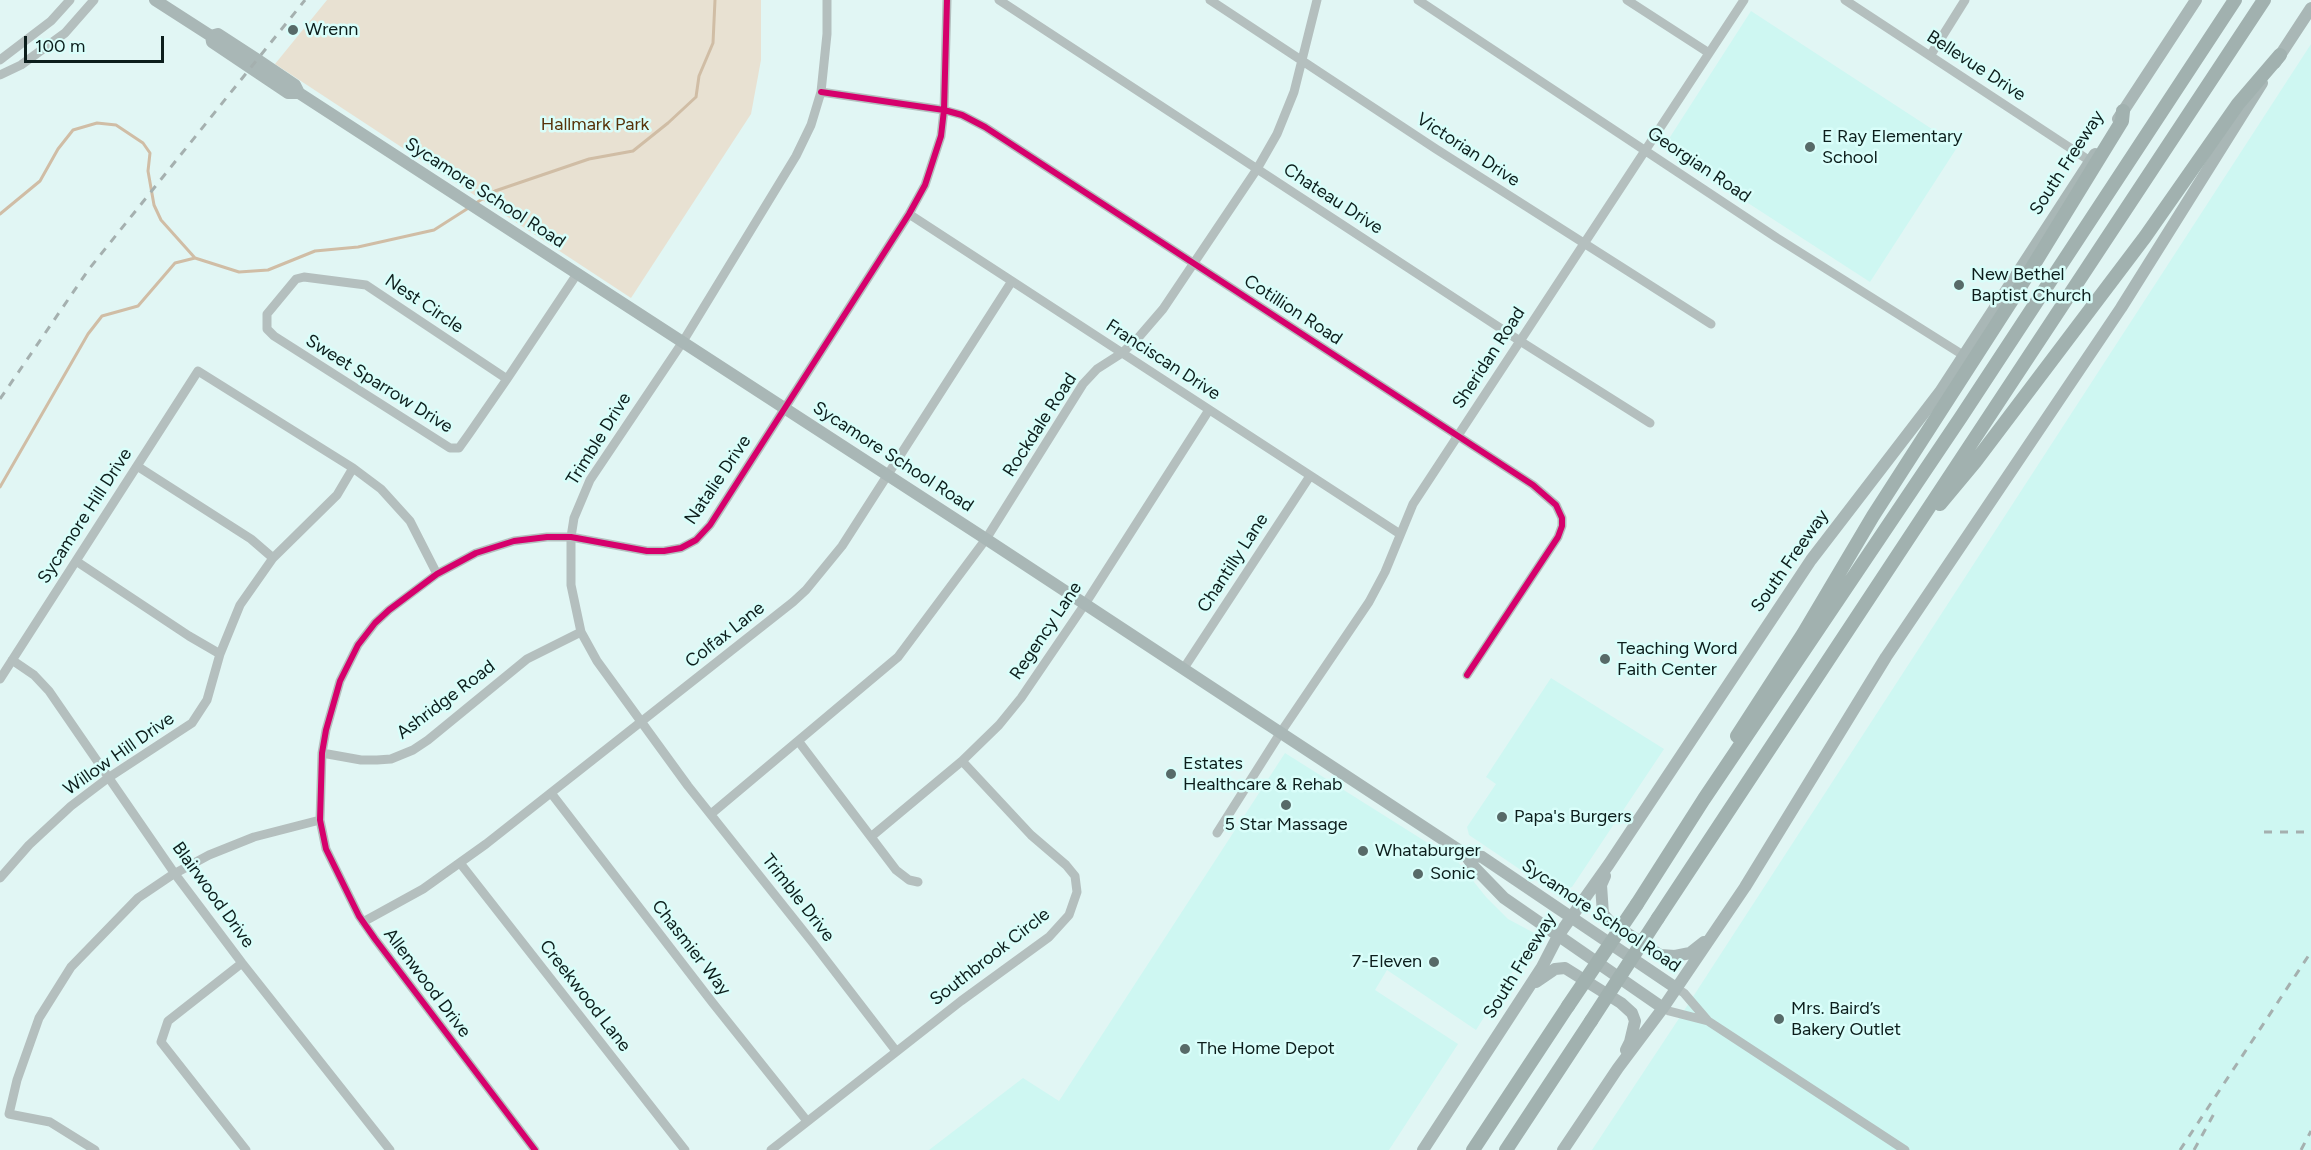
<!DOCTYPE html>
<html>
<head>
<meta charset="utf-8">
<style>
	body { margin:0 }
	#map { position:relative; width:2311px; height:1150px; overflow:hidden; background:#e1f6f4; font-family:Figtree,sans-serif }
	canvas { display:block }
	.scale { position:absolute; left:24px; top:36px; width:140px; height:27px; box-sizing:border-box; border:3px solid #0c1e1c; border-top:0; padding-left:8px; font-size:18px; line-height:21px; white-space:nowrap; color:#0c1e1c; -webkit-text-stroke:4px #d9fefa; paint-order:stroke }
</style>
</head>
<body>
<div id="map">
<canvas width="2311" height="1150"></canvas>
<div class="scale">100 m</div>
</div>
<script>
const c = document.querySelector('canvas').getContext('2d');
c.lineJoin = 'round';
function fillPath(path, color) { c.fillStyle = color; c.fill(path, 'evenodd'); }
const poly = rows => new Path2D(rows.map(r => 'M' + r).join(''));
function stroke(path, color, width, dash) { c.strokeStyle = color; c.lineWidth = width; c.lineCap = dash ? 'butt' : 'round'; c.setLineDash(dash || []); c.stroke(path); }
function drawText(font, color, halo, rows, align = 'center') {
  c.font = font + ' Figtree,sans-serif'; c.lineWidth = 5; c.setLineDash([]); c.textBaseline = 'middle'; c.strokeStyle = halo; c.fillStyle = color; for (const [text, x, y, turn = 0] of rows) {
    c.save(); c.translate(x, y); c.rotate((+turn || 0) * Math.PI / 180); c.textAlign = isNaN(turn) ? turn : align; if (halo) c.strokeText(text, 0, 0); c.fillText(text, 0, 0); c.restore();
  }
}
fillPath(poly([
	[1751,11,1958,146,1870,282,1663,148],
	[2311,44,2311,1150,1592,1150,1674,1026],
	[1551,678,1664,749,1572,887,1555,893,1469,835,1467,827,1496,784,1486,777],
	[1285,753,1458,862,1486,897,1508,919,1536,934,1476,1030,1387,970,1375,990,1458,1044,1389,1150,929,1150,1023,1078,1059,1101]
]), '#cef7f2');
fillPath(poly([
	[327,0,761,0,761,60,751,114,631,298,275,64]
]), '#e8e1d2');
stroke(poly([
	[476,203,495,191,589,159,633,151,668,123,696,97,699,76,713,43,715,0],
	[0,214,40,181,58,149,73,130,97,123,116,125,143,143,150,153,148,171,154,205,161,220,195,258],
	[0,487,88,334,102,316,138,306,175,263,195,258,239,272,268,270,315,251,358,247,434,230,470,207]
]), '#d0bda5', 3);
stroke(poly([
	[827,0,827,34,821,92,811,125,796,156,682,343,590,480,574,518,571,537,571,585,581,632,597,661,688,786,813,943,896,1051],
	[999,0,1520,341,1650,423],
	[1210,0,1436,149,1711,324],
	[1418,0,1777,238,1963,355],
	[1627,0,1709,53],
	[1845,0,2090,161],
	[1930,56,1965,0],
	[0,60,51,21,70,0],
	[0,75,21,65,65,33,94,0],
	[821,92,944,110,962,115,985,127,1533,485,1556,505,1562,518,1562,526,1558,537,1467,675],
	[909,214,1400,534],
	[507,379,366,285,304,277,296,279,267,314,267,329,274,336,450,448,459,448,469,434,507,379,577,274],
	[137,466,251,539,273,558],
	[76,561,189,636,220,654],
	[12,660,34,675,49,691,175,874,242,963,390,1150],
	[1184,668,1310,476],
	[0,679,198,371,353,468,381,489,410,521,437,574],
	[799,742,896,870,909,880,918,882],
	[322,753,361,760,377,760,391,759,413,750,428,740,527,659,581,632],
	[551,793,712,1002,807,1121],
	[711,814,898,657,986,539,1083,384,1097,369,1122,353,1138,338,1163,309,1257,169,1277,134,1294,92,1317,0],
	[1217,833,1281,732,1369,602,1385,572,1413,504,1744,0],
	[872,836,962,761,999,725,1021,698,1085,604,1209,410],
	[460,863,685,1150],
	[0,878,29,845,71,806,108,778,192,723,207,700,220,654,240,605,273,558,337,495,353,468],
	[363,922,423,889,486,844,793,602,806,590,842,546,1012,281],
	[242,963,168,1021,161,1042,246,1150],
	[1676,988,1684,993,1708,1021,1905,1150],
	[1663,1008,1669,1011,1708,1021],
	[95,1150,50,1122,9,1114,17,1080,39,1018,71,967,138,898,172,875,209,855,254,837,320,820],
	[535,1150,375,939,359,916,326,849,320,820,322,753,326,730,340,681,358,645,375,623,389,610,437,574,476,553,514,541,547,537,571,537,647,551,664,551,681,548,696,540,710,525,909,214,925,185,941,136,944,110,947,0],
	[771,1150,961,1001,1049,937,1069,915,1077,892,1075,876,1066,865,1031,835,962,761]
]), '#b4bfbe', 9);
stroke(poly([
	[155,0,211,36,212,42,288,93,299,93],
	[211,36,218,34,258,60,295,85,299,93,986,539,1465,854,1482,857,1676,988],
	[2275,63,2311,8],
	[2118,119,2196,0],
	[1465,854,1473,866,1504,898,1663,1008],
	[1605,876,1601,885,1603,914,1610,922,1660,955,1675,956,1690,953,1704,942],
	[1536,982,1555,969,1565,968,1621,1003,1632,1013,1635,1021,1630,1042,1626,1050],
	[1423,1150,1542,967,1558,936,1609,864,1811,560,1940,392,2095,154],
	[1563,1150,1618,1068,1663,1008,1745,887,1886,657,2121,308,2262,83]
]), '#a9b7b6', 12);
stroke(poly([
	[1940,504,1975,462,2145,237,2238,104,2280,55],
	[1737,736,1803,634,1873,516,2014,297,2122,121,2123,111],
	[1637,904,1704,799,1961,417,2235,0],
	[1658,918,2264,0],
	[1473,1150,1568,1006],
	[1506,1150,1591,1021]
]), '#a1b1af', 14);
stroke(poly([
	[0,399,89,269,305,0],
	[2264,832,2311,832],
	[2180,1150,2311,952],
	[2194,1150,2216,1110],
	[2301,1150,2311,1131]
]), '#a5b0af', 3, [8, 8]);
stroke(poly([
	[1568,1006,1637,904],
	[1591,1021,1658,918]
]), '#a1b1af', 14);
stroke(poly([
	[821,92,944,110,962,115,985,127,1533,485,1556,505,1562,518,1562,526,1558,537,1467,675],
	[535,1150,375,939,359,916,326,849,320,820,322,753,326,730,340,681,358,645,375,623,389,610,437,574,476,553,514,541,547,537,571,537,647,551,664,551,681,548,696,540,710,525,909,214,925,185,941,136,944,110,947,0]
]), '#d6006c', 6);
for (const [x, y, r, color] of [
	[293,30,6,"#576a68"],
	[1810,147,6,"#576a68"],
	[1959,285,6,"#576a68"],
	[1605,659,6,"#576a68"],
	[1171,774,6,"#576a68"],
	[1286,805,6,"#576a68"],
	[1502,817,6,"#576a68"],
	[1363,851,6,"#576a68"],
	[1418,874,6,"#576a68"],
	[1434,962,6,"#576a68"],
	[1779,1019,6,"#576a68"],
	[1185,1049,6,"#576a68"]
]) { const dot = new Path2D(); dot.arc(x, y, r, 0, 2 * Math.PI); c.fillStyle = color; c.fill(dot); stroke(dot, '#d9fefa', 2); }
drawText('18px', '#0c1e1c', '#d9fefa', [
	["Wrenn",305,30],
	["E Ray Elementary",1822,137],
	["School",1822,158],
	["New Bethel",1971,275],
	["Baptist Church",1971,296],
	["Teaching Word",1617,649],
	["Faith Center",1617,670],
	["Estates",1183,764],
	["Healthcare & Rehab",1183,785],
	["Papa's Burgers",1514,817],
	["5 Star Massage",1286,825,"center"],
	["Whataburger",1375,851],
	["Sonic",1430,874],
	["7-Eleven",1422,962,"right"],
	["Mrs. Baird’s",1791,1009],
	["Bakery Outlet",1791,1030],
	["The Home Depot",1197,1049]
], 'left');
drawText('18px', '#0c1e1c', '#d9fefa', [
	["Bellevue Drive",1976,66,33],
	["Victorian Drive",1468,150,33],
	["South Freeway",2067,163,-57],
	["Georgian Road",1699,165,34],
	["Sycamore School Road",485,193,33],
	["Chateau Drive",1333,199,33],
	["Nest Circle",424,304,34],
	["Cotillion Road",1293,310,33],
	["Sheridan Road",1489,358,-57],
	["Franciscan Drive",1163,360,33],
	["Sweet Sparrow Drive",379,384,32],
	["Rockdale Road",1040,425,-57],
	["Trimble Drive",599,439,-58],
	["Sycamore School Road",893,457,33],
	["Natalie Drive",718,480,-56],
	["Sycamore Hill Drive",85,516,-57],
	["South Freeway",1790,561,-55],
	["Chantilly Lane",1233,563,-57],
	["Regency Lane",1046,631,-56],
	["Colfax Lane",725,635,-38],
	["Ashridge Road",446,700,-37],
	["Willow Hill Drive",119,754,-35],
	["Blairwood Drive",213,895,54],
	["Trimble Drive",798,898,52],
	["Sycamore School Road",1601,916,34],
	["Chasmier Way",691,948,52],
	["Southbrook Circle",990,957,-38],
	["South Freeway",1520,966,-58],
	["Allenwood Drive",427,983,53],
	["Creekwood Lane",585,996,52]
]);
drawText('18px', '#57330a', '#d9fefa', [
	["Hallmark Park",595,125]
]);
</script>
</body>
</html>
